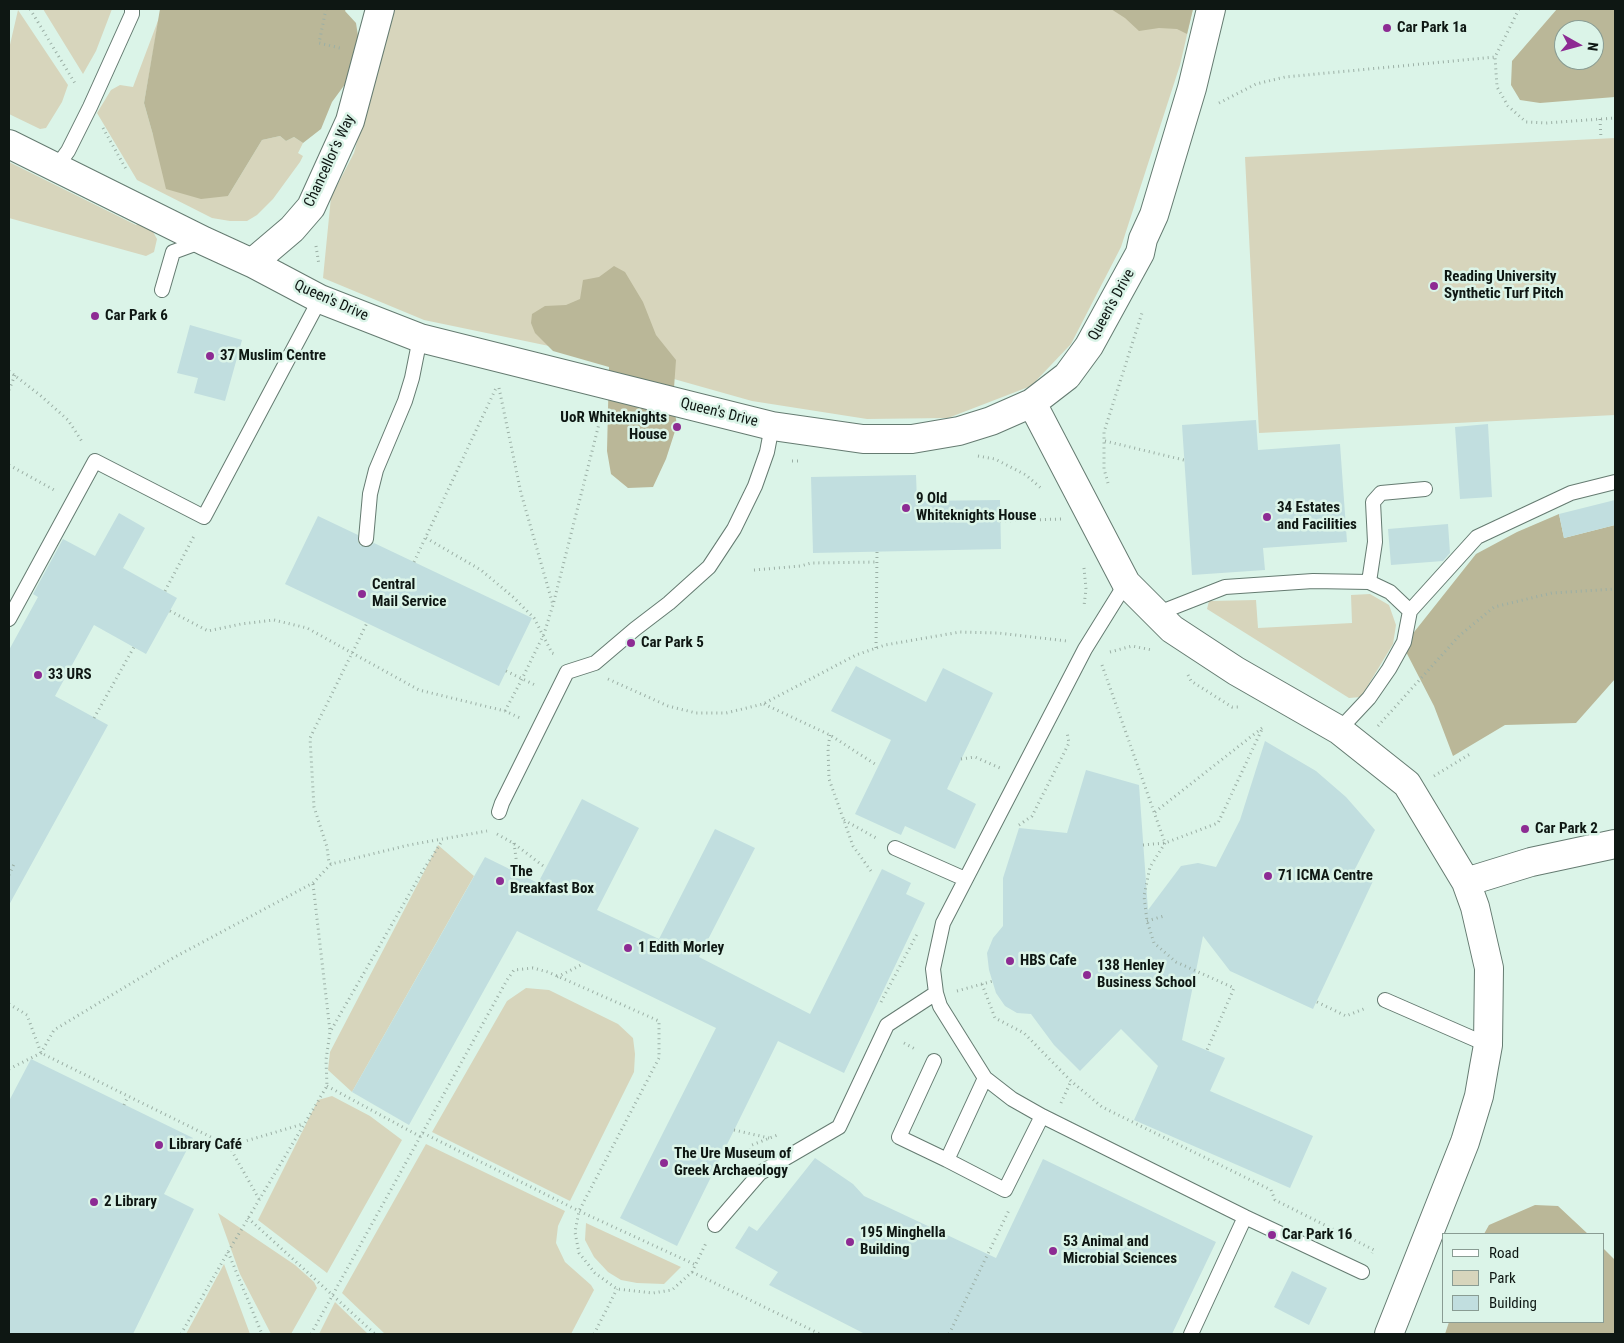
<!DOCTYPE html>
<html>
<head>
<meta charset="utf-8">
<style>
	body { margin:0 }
	#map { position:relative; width:1624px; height:1343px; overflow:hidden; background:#dbf4e8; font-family:"Roboto Condensed",sans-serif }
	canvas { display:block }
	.frame { position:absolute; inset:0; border:10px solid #0e1713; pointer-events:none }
	.legend { position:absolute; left:1442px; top:1233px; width:162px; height:90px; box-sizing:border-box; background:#dbf4e8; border:1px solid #899c93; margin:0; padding:6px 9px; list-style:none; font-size:15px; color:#0e1713 }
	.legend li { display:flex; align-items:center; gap:10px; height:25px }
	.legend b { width:25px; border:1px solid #899c93 }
	.north { position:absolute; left:1554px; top:20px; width:50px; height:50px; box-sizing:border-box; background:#dbf4e8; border:1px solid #899c93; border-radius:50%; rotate:97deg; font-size:14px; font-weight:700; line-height:20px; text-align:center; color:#0e1713 }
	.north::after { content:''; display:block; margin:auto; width:18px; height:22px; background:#8d2b93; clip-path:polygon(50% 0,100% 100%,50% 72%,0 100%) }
</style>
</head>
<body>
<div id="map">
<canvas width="1624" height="1343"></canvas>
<div class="frame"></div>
<ul class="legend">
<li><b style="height:6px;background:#fff"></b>Road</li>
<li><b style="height:14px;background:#d7d5bc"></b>Park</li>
<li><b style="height:14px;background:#c1dedf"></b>Building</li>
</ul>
<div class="north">N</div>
</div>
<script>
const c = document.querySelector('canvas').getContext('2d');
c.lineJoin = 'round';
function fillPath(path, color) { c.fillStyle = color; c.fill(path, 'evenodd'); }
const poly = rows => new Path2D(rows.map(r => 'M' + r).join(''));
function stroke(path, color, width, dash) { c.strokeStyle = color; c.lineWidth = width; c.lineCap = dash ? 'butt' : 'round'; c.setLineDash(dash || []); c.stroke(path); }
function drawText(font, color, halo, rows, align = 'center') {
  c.font = font + ' "Roboto Condensed",sans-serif'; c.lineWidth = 5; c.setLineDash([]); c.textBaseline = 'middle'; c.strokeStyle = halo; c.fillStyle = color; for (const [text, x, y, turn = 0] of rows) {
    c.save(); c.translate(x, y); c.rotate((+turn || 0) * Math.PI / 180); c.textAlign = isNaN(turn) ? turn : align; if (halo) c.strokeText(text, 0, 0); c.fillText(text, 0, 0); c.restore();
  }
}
fillPath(poly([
	[43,9,112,9,96,51,83,74],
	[391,9,1193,9,1180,65,1121,247,1071,344,1031,386,948,418,867,419,752,401,578,352,424,320,323,278,331,197,354,153],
	[18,10,68,85,62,102,46,128,40,129,9,114,9,49],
	[159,18,144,103,153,135,228,196,262,140,280,136,286,141,294,137,303,143,298,153,303,156,300,162,273,199,257,215,247,221,230,221,212,218,137,180,97,113,111,90,120,85,133,87],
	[1615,138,1615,415,1259,433,1245,157],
	[9,162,136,225,140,222,151,228,157,239,154,252,146,256,9,218],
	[1370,594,1389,605,1396,625,1393,644,1361,697,1349,698,1207,609,1209,601,1256,600,1258,628,1352,623,1351,595],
	[438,845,474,876,352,1092,328,1070,330,1052],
	[526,988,549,990,618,1024,633,1038,635,1054,634,1072,570,1201,432,1132,507,1001],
	[332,1096,370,1116,402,1140,327,1273,258,1220,318,1100],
	[426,1144,565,1211,558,1226,556,1243,565,1262,591,1285,594,1290,571,1334,385,1334,342,1293],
	[218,1213,295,1265,314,1282,317,1288,291,1334,271,1334,240,1274],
	[586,1223,681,1267,664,1284,637,1283,621,1280,608,1272,594,1257,585,1240],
	[224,1264,250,1334,186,1334],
	[335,1302,368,1334,319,1334]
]), '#d7d5bc');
fillPath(poly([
	[160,9,346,9,345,11,356,23,362,61,332,102,321,129,303,143,294,137,286,141,280,136,262,140,228,196,201,199,166,189,153,135,144,103],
	[1111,9,1193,9,1187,34,1177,29,1159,28,1139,31,1125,18],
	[1557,9,1615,9,1615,97,1540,103,1520,100,1511,85,1512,61],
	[1564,30,1594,30,1594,60,1564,60],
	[614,266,625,272,643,302,656,335,676,360,673,402,677,425,666,459,653,487,628,488,611,474,607,451,609,367,553,351,535,333,531,323,532,314,545,306,566,305,580,299,583,280,599,277],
	[1559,514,1564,538,1615,525,1615,679,1576,723,1505,725,1453,756,1434,706,1403,646,1476,554,1517,532],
	[1535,1205,1558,1206,1588,1234,1484,1234,1489,1225],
	[1603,1248,1615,1260,1615,1334,1445,1334,1449,1322,1603,1322]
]), '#bab798');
fillPath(poly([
	[190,325,242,340,225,401,194,393,198,378,177,373],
	[1256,420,1258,450,1340,444,1347,542,1263,548,1265,570,1192,575,1182,425],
	[1488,424,1492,497,1460,499,1455,427],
	[916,475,917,501,1000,500,1001,549,813,553,811,477],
	[1615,500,1615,525,1564,538,1559,514],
	[119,513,145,528,123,568,177,598,146,654,94,625,55,696,108,725,9,905,9,650,38,597,33,594,63,539,95,556],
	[318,516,358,535,358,542,361,546,369,547,374,543,532,618,499,686,285,584],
	[1448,524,1450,553,1443,561,1391,565,1388,529],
	[856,666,926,702,943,668,993,693,947,789,976,804,955,849,905,826,901,835,855,814,891,740,831,711],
	[1265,741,1316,771,1346,797,1375,830,1354,871,1373,881,1313,1009,1230,971,1203,936,1182,1040,1225,1058,1210,1091,1313,1136,1290,1188,1134,1120,1158,1066,1121,1029,1080,1071,1054,1045,1031,1014,1017,1013,1005,1006,996,993,989,970,987,953,993,938,1003,926,1003,878,1019,828,1067,833,1086,770,1139,785,1148,910,1181,866,1198,863,1216,867,1240,820],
	[582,799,639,828,597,910,659,939,715,829,755,848,699,957,810,1014,882,869,911,883,906,894,925,903,844,1073,778,1041,677,1246,620,1218,716,1028,517,931,409,1125,352,1092,485,857,538,883],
	[31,1059,193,1138,164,1194,194,1209,133,1334,9,1334,9,1101],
	[815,1158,853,1184,864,1196,996,1258,1043,1159,1216,1242,1172,1334,865,1334,769,1285,778,1272,735,1248,749,1226,757,1231],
	[1292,1271,1327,1288,1309,1325,1274,1307]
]), '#c1dedf');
const service = poly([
	[57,166,68,151,90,107,132,14,132,9],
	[162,290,173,252,203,241],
	[366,539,370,494,376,470,405,401,412,378,420,338],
	[1369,582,1375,542,1373,502,1381,493,1425,489],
	[1126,583,1085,649,943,923,933,969,936,993,940,1006,985,1078,1012,1099,1042,1116,1245,1217,1362,1272],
	[1410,611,1477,537,1571,493,1615,482],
	[1156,614,1225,587,1313,581,1369,582,1390,592,1410,611,1404,642,1389,669,1369,698,1339,730],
	[9,619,95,461,204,517,320,299],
	[499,812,502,803,567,672,595,663,635,629,669,603,709,567,734,529,755,486,767,452,772,426],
	[895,848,965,879],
	[1385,1000,1488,1045],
	[934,1061,899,1137,947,1160],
	[985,1078,947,1160,1005,1190,1042,1116],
	[715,1225,760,1173,839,1127,887,1025,936,993],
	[1191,1334,1245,1217]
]);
const minor = poly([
	[9,144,204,241,252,263,320,299,420,338,772,426,863,439,912,439,959,431,991,421,1032,403,1067,376,1089,346,1140,253,1143,239,1154,215,1192,88,1211,9],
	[252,263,292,229,311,207,350,121,380,9],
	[1032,403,1126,583,1172,629,1236,671,1339,730,1407,784,1466,882,1475,907,1489,968,1488,1045,1484,1067,1479,1096,1465,1142,1389,1334],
	[1466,882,1531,862,1615,844]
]);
stroke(service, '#657b71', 16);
stroke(minor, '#657b71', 30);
stroke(poly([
	[30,9,76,85],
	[326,9,319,43,340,48],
	[1519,9,1495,57,1497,87,1508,106,1526,122,1546,123,1615,118],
	[1219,103,1256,84,1285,77,1495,57],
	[1600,119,1601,139],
	[103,128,126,169],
	[316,246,319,265],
	[9,371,41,396,68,420,83,443],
	[499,388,521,493,553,605],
	[9,390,15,375],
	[1105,441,1184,460],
	[978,456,995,459,1026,475,1042,489],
	[792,461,800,461],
	[9,465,56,491],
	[1108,483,1104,469,1104,432,1142,313],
	[1000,521,1061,519],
	[426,538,481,570,513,597,534,618,552,653,555,654],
	[414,562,497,386],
	[1084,568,1086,589,1084,606],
	[754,570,801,566,811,563,877,562],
	[165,591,194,536],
	[170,611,208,631,241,624,274,620,307,628,419,690,505,711,520,718],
	[876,648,877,551],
	[1110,652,1132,646,1152,650],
	[1102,665,1165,843],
	[506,671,537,686],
	[1188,675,1191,681,1232,707,1238,707],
	[608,679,668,706,696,713,726,713,763,704,856,655,885,645,960,632,998,633,1067,641],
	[764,704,830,735,878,766],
	[505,711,522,679,544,634,553,605,602,412],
	[94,718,134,647],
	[1378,726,1459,636,1494,607,1552,593,1615,589],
	[830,735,828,748,829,779,853,846,871,871],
	[961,759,975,757,1000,768],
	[1434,776,1470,754],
	[1155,812,1262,728],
	[844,820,876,838],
	[1019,825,1032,816,1069,743,1067,732],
	[497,834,513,843,546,868],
	[514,843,518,873],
	[1165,843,1150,867,1144,896,1147,921,1154,943,1176,962,1234,988,1207,1050],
	[1143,845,1165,843,1218,823,1263,727],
	[331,864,329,863,327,847,314,807,310,738,367,623],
	[9,875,14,864],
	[313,884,330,1031],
	[1147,921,1164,916],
	[557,977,583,964],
	[982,984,995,1018,1024,1033,1071,1081,1102,1107,1271,1190,1275,1200,1374,1250,1372,1253],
	[957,991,993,981],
	[881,1002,917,934],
	[1317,1002,1346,1016,1366,1008],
	[9,1004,27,1015,41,1053,229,1146,303,1124],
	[904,1043,917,1050],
	[9,1069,41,1053,54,1030,173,958,313,883,331,864,409,845,487,831],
	[327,1086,421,1137],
	[1061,1103,1071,1081],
	[124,1105,128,1096],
	[734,1130,769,1138],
	[423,1133,579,1211,696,1265],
	[229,1146,259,1199],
	[748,1154,752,1145,780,1134],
	[248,1218,375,1334],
	[228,1252,262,1334],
	[692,1272,820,1334],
	[181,1334,228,1252,327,1086,326,1060,330,1032,422,872,442,841],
	[311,1334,507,980,514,970,533,968,548,972,659,1021,659,1058,579,1211,575,1232,579,1253,595,1273,617,1289,653,1293,672,1290,692,1272,706,1243],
	[594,1334,617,1289],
	[949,1334,1009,1210]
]), '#9bafa5', 3, [1, 4]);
stroke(service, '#fff', 14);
stroke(minor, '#fff', 28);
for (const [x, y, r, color] of [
	[1387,28,5,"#8d2b93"],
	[1434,286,5,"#8d2b93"],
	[95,316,5,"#8d2b93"],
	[210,356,5,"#8d2b93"],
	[677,427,5,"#8d2b93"],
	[906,508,5,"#8d2b93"],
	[1267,517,5,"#8d2b93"],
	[362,594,5,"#8d2b93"],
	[631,643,5,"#8d2b93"],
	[38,675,5,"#8d2b93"],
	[1525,829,5,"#8d2b93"],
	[1268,876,5,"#8d2b93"],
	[500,881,5,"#8d2b93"],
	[628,948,5,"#8d2b93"],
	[1010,961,5,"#8d2b93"],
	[1087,975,5,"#8d2b93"],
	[159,1145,5,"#8d2b93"],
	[664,1163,5,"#8d2b93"],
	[94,1202,5,"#8d2b93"],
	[1272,1235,5,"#8d2b93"],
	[850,1242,5,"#8d2b93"],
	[1053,1251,5,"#8d2b93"]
]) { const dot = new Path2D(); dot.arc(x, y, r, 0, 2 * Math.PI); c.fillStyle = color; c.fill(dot); stroke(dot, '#dbf4e8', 2); }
drawText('bold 15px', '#0e1713', '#dbf4e8', [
	["Car Park 1a",1397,28],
	["Reading University",1444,277],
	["Synthetic Turf Pitch",1444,294],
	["Car Park 6",105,316],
	["37 Muslim Centre",220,356],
	["UoR Whiteknights",667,418,"right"],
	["House",667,435,"right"],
	["9 Old",916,499],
	["Whiteknights House",916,516],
	["34 Estates",1277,508],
	["and Facilities",1277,525],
	["Central",372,585],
	["Mail Service",372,602],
	["Car Park 5",641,643],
	["33 URS",48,675],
	["Car Park 2",1535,829],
	["The",510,872],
	["Breakfast Box",510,889],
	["71 ICMA Centre",1278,876],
	["1 Edith Morley",638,948],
	["HBS Cafe",1020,961],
	["138 Henley",1097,966],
	["Business School",1097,983],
	["Library Café",169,1145],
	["The Ure Museum of",674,1154],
	["Greek Archaeology",674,1171],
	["2 Library",104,1202],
	["195 Minghella",860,1233],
	["Building",860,1250],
	["Car Park 16",1282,1235],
	["53 Animal and",1063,1242],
	["Microbial Sciences",1063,1259]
], 'left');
drawText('15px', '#0e1713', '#dbf4e8', [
	["Chancellor's Way",330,161,-65],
	["Queen's Drive",331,301,24],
	["Queen's Drive",1112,305,-61],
	["Queen's Drive",719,413,14]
]);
</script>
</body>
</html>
